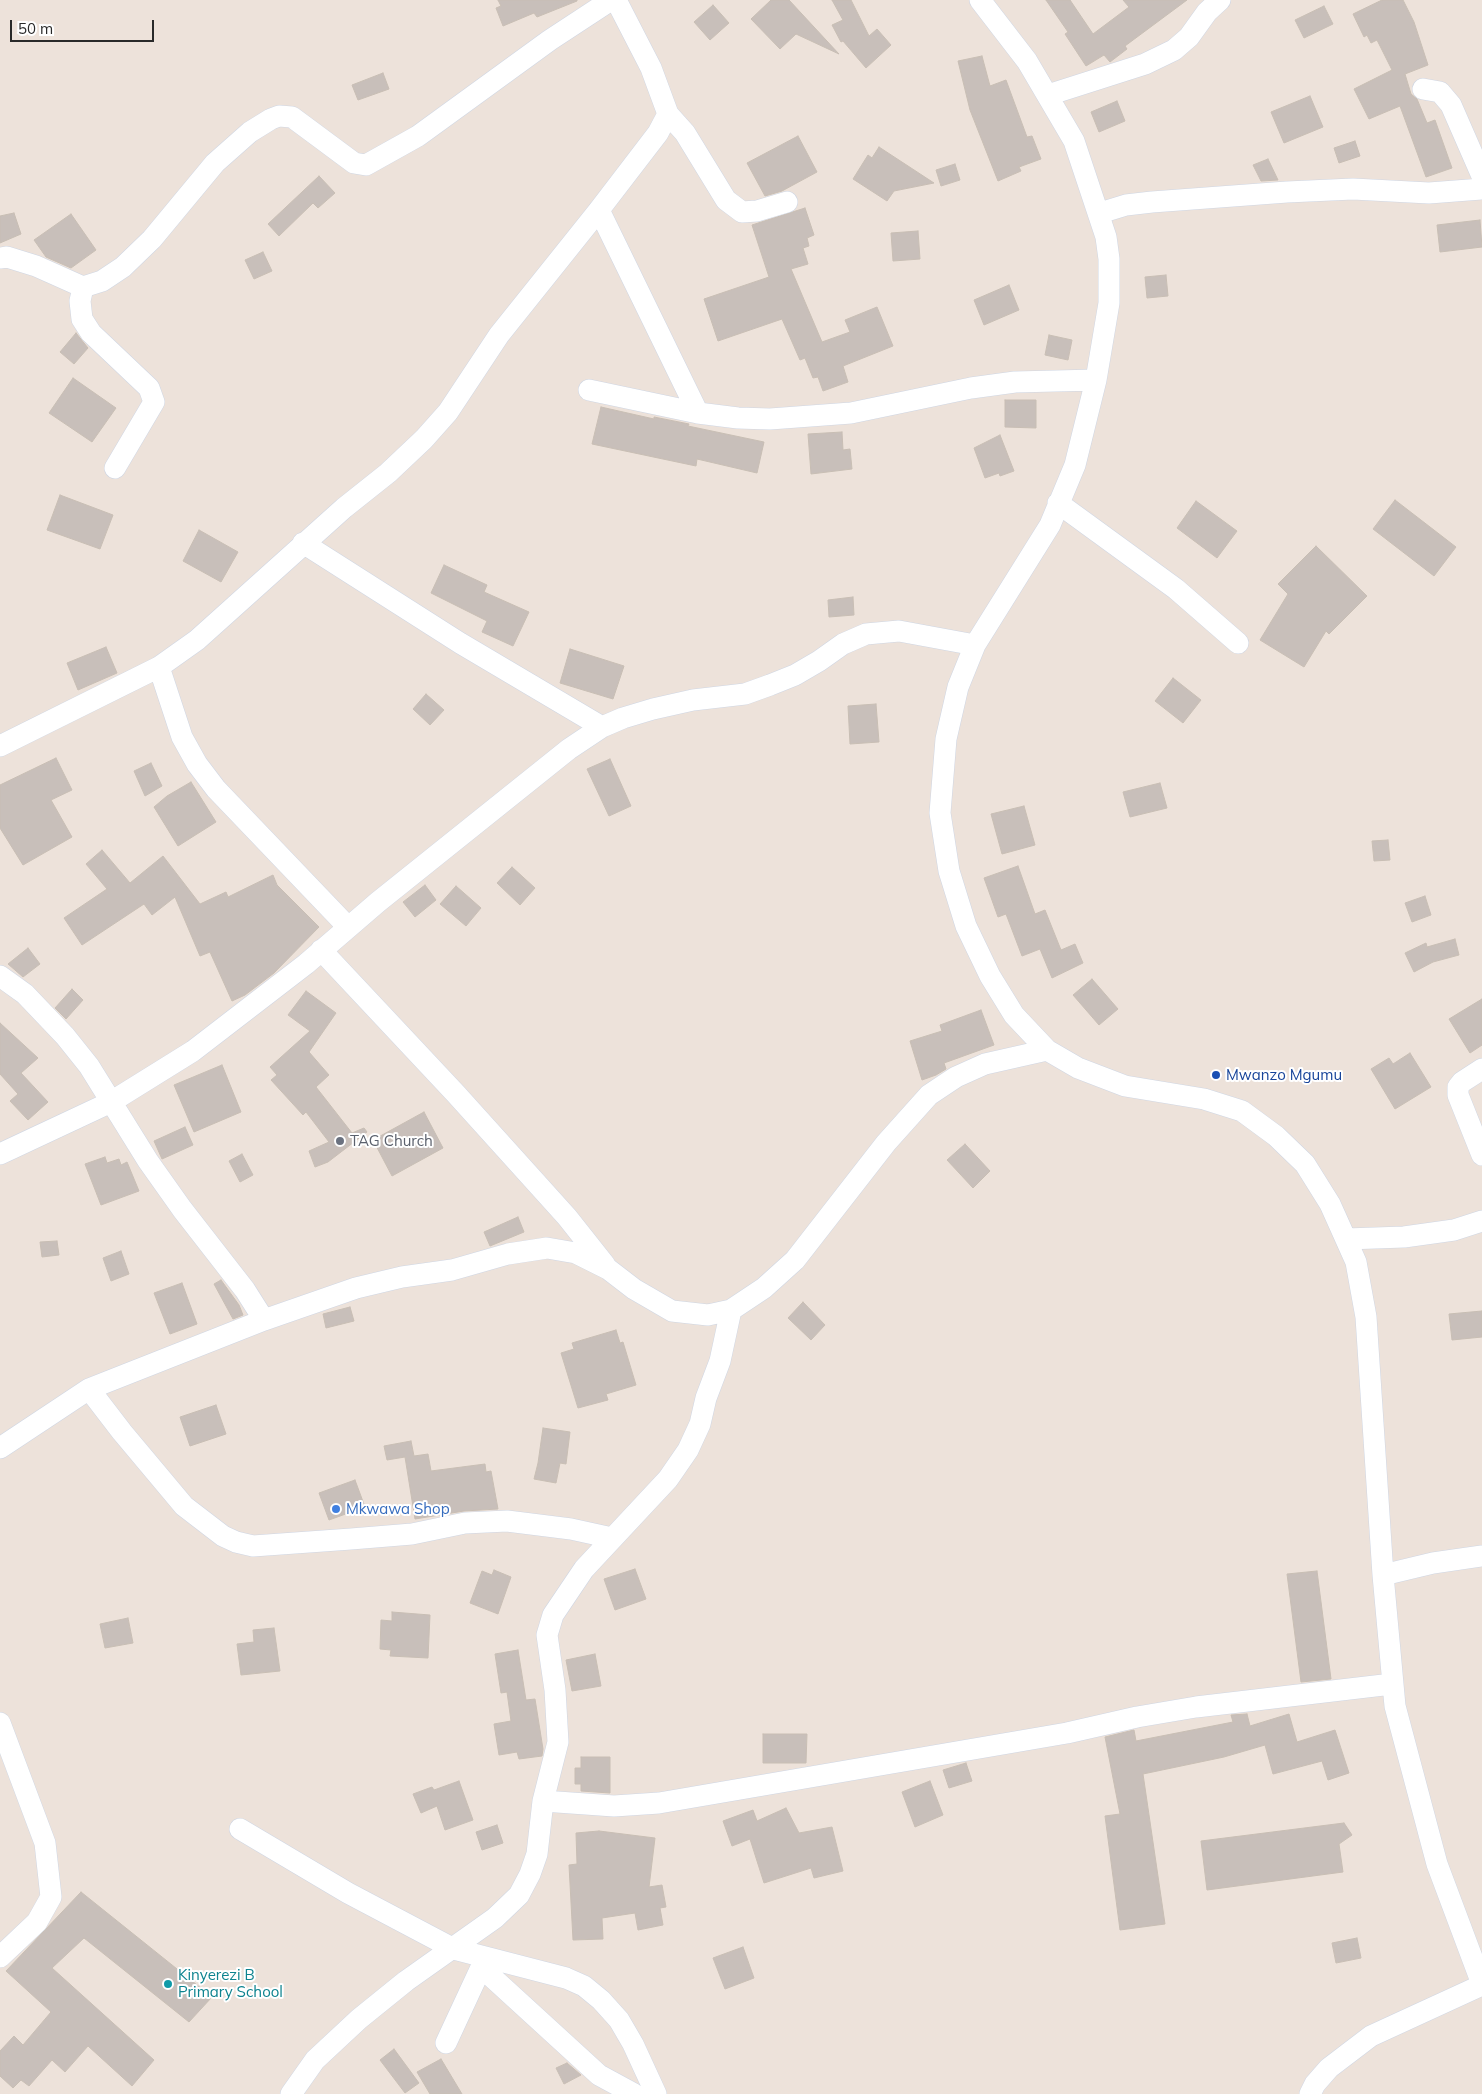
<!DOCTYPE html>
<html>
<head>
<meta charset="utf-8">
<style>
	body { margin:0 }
	#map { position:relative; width:1482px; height:2094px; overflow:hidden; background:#ede2da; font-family:Mulish,sans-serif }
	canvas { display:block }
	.scale { position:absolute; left:10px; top:20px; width:144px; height:22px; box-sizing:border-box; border:2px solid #292929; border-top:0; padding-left:6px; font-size:15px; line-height:18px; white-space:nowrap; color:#292929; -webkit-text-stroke:4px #fff; paint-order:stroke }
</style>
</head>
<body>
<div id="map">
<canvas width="1482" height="2094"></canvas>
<div class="scale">50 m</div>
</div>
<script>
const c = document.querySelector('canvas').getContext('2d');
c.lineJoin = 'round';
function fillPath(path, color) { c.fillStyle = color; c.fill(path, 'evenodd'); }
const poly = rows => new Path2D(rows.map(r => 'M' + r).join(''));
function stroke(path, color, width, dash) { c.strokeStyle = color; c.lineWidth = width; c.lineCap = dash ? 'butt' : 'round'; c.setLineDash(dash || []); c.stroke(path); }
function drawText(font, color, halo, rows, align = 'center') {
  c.font = font + ' Mulish,sans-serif'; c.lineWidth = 4; c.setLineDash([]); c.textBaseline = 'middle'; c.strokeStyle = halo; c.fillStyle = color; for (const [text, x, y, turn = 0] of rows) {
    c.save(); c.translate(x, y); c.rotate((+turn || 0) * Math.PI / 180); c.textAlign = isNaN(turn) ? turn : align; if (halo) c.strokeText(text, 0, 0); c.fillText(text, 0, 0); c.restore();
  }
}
const building = poly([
	[498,0,577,0,577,1,537,17,534,13,503,26,496,8,501,6,498,0],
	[771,0,789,0,839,54,796,34,780,49,751,19,771,0],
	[832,0,851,0,869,36,877,29,891,45,866,68,843,41,841,42,832,25,843,20,832,0],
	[1046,0,1070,0,1093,34,1129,7,1123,0,1187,0,1125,46,1127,49,1110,62,1104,55,1086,66,1065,34,1068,32,1046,0],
	[1382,0,1403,0,1414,22,1428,65,1405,74,1411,94,1417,99,1427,123,1435,120,1452,168,1426,177,1400,106,1369,119,1354,89,1392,70,1377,40,1371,43,1367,35,1364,37,1353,14,1382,0],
	[713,5,729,23,710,40,694,22,713,5],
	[1324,6,1333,24,1304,38,1295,20,1324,6],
	[982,56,990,86,1006,80,1027,137,1032,136,1041,159,1019,167,1021,171,998,181,970,110,958,61,982,56],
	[383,73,389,89,358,100,352,85,383,73],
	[1310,96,1323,127,1284,143,1271,112,1310,96],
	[1117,101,1125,121,1099,132,1091,112,1117,101],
	[798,136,817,172,782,191,765,196,747,163,798,136],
	[1355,141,1360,156,1339,163,1334,148,1355,141],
	[879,147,934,183,894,191,887,201,853,179,868,155,872,158,879,147],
	[1268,159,1278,180,1261,181,1253,165,1268,159],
	[955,164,960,180,941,186,936,170,955,164],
	[319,176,335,193,318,208,313,203,279,236,268,224,319,176],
	[805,208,814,235,807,238,809,246,803,248,808,264,791,269,822,342,850,332,845,320,877,307,893,346,843,366,848,382,823,391,818,377,813,378,805,358,800,360,782,319,718,341,704,299,769,277,752,225,805,208],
	[14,213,21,234,0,243,0,216,14,213],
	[71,214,96,250,71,268,46,257,34,240,71,214],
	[1480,220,1482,247,1440,252,1437,225,1480,220],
	[918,231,920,259,893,261,891,233,918,231],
	[263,252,272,271,254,279,245,260,263,252],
	[1166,275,1168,296,1147,298,1145,277,1166,275],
	[1009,285,1019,310,984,325,974,300,1009,285],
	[76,333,88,348,74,364,60,352,76,333],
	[1049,335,1072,340,1068,360,1045,355,1049,335],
	[73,378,116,408,92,442,49,413,73,378],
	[1005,400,1036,400,1036,428,1005,427,1005,400],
	[601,407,654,419,654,417,689,424,688,426,764,442,757,473,697,459,696,466,592,444,601,407],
	[842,432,843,450,850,449,852,469,811,474,808,434,842,432],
	[1000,435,1014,471,1000,476,999,473,985,478,974,448,1000,435],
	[60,495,113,515,100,549,47,530,60,495],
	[1395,500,1456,547,1434,576,1373,529,1395,500],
	[1196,501,1237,531,1217,558,1177,528,1196,501],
	[199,530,238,552,221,582,183,561,199,530],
	[1316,546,1367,596,1329,634,1326,631,1304,667,1260,640,1288,594,1278,584,1316,546],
	[444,565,487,585,484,592,529,612,513,646,482,632,487,621,431,593,444,565],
	[853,597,854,615,829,617,828,600,853,597],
	[106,647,117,673,78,690,67,663,106,647],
	[570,649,624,666,613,699,560,683,570,649],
	[1173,678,1201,700,1183,723,1155,701,1173,678],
	[426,694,444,710,430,725,413,709,426,694],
	[876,704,879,742,850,744,848,706,876,704],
	[56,758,72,790,51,800,72,837,23,865,0,828,0,785,56,758],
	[610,759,631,806,609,816,587,769,610,759],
	[151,763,162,786,145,796,134,771,151,763],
	[191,782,216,822,178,846,154,807,167,796,191,782],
	[1160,783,1167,808,1130,817,1123,792,1160,783],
	[1024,806,1035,845,1002,854,991,814,1024,806],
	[1388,840,1390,860,1374,861,1372,841,1388,840],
	[102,850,130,883,163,856,200,904,226,892,228,897,273,875,277,885,319,927,274,973,245,995,232,1001,210,952,200,956,175,897,152,915,144,904,82,945,64,918,107,889,86,864,102,850],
	[1018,866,1035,914,1045,910,1061,950,1075,944,1083,963,1052,978,1040,949,1022,956,1006,914,998,917,984,878,1018,866],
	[512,867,535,888,520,905,497,883,512,867],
	[425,885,436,900,415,917,403,902,425,885],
	[456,886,481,908,466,926,440,904,456,886],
	[1425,896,1431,915,1412,922,1405,903,1425,896],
	[1455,939,1459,955,1433,962,1414,972,1405,953,1426,943,1427,947,1455,939],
	[28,948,40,964,23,977,8,964,28,948],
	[1092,979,1118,1009,1099,1025,1073,995,1092,979],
	[72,989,83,1000,66,1019,55,1008,72,989],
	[306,991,336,1013,309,1052,329,1075,316,1087,352,1133,364,1128,367,1132,328,1162,315,1167,309,1151,329,1142,306,1112,303,1115,271,1080,277,1075,270,1067,310,1031,288,1015,306,991],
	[1482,999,1482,1045,1470,1053,1449,1019,1482,999],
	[981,1010,994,1045,944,1063,946,1069,936,1075,922,1080,910,1041,942,1031,940,1025,981,1010],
	[0,1023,38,1058,21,1073,48,1102,28,1120,10,1101,18,1094,0,1074,0,1023],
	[1410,1053,1431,1087,1395,1109,1371,1069,1389,1058,1393,1064,1410,1053],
	[222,1065,241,1112,194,1132,174,1085,222,1065],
	[424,1112,443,1148,392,1176,373,1140,424,1112],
	[185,1127,193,1145,162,1159,154,1141,185,1127],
	[965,1144,990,1171,973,1188,947,1160,965,1144],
	[242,1154,253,1175,240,1182,229,1161,242,1154],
	[105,1157,107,1163,119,1159,121,1165,127,1162,139,1191,101,1205,85,1164,105,1157],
	[518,1217,524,1232,490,1246,484,1232,518,1217],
	[57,1241,59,1255,42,1257,40,1242,57,1241],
	[121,1251,129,1274,111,1281,103,1258,121,1251],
	[221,1280,239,1305,243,1315,233,1319,214,1284,221,1280],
	[182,1283,197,1324,170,1334,154,1293,182,1283],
	[803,1302,825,1325,811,1340,788,1318,803,1302],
	[350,1307,354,1321,326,1328,323,1314,350,1307],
	[1482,1311,1482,1337,1452,1340,1449,1314,1482,1311],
	[616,1330,620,1343,623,1342,636,1385,606,1394,608,1400,578,1408,561,1353,574,1349,572,1343,616,1330],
	[216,1405,226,1434,190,1446,180,1417,216,1405],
	[543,1428,570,1432,566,1464,560,1463,556,1483,534,1479,538,1463,543,1428],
	[411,1441,414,1456,428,1454,431,1471,485,1464,486,1472,491,1471,498,1509,464,1511,415,1519,405,1457,387,1460,384,1446,411,1441],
	[355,1480,365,1507,329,1520,319,1493,355,1480],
	[635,1569,646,1599,615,1610,604,1579,635,1569],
	[494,1570,511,1577,498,1614,470,1603,482,1571,492,1575,494,1570],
	[1317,1571,1331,1679,1301,1682,1287,1574,1317,1571],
	[392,1612,430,1615,428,1658,390,1656,391,1650,380,1649,381,1620,392,1621,392,1612],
	[128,1618,133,1643,105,1648,100,1624,128,1618],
	[274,1628,280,1671,241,1675,237,1644,254,1642,253,1630,274,1628],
	[518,1650,526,1700,535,1699,543,1749,542,1756,519,1759,517,1752,499,1755,494,1724,511,1721,507,1692,501,1693,495,1654,518,1650],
	[595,1654,601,1686,572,1691,566,1660,595,1654],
	[1247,1714,1250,1726,1289,1714,1297,1742,1335,1730,1349,1773,1328,1780,1322,1761,1273,1774,1265,1745,1224,1757,1143,1774,1165,1924,1120,1930,1105,1816,1120,1814,1105,1737,1134,1730,1136,1741,1233,1722,1231,1715,1247,1714],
	[763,1734,807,1734,806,1763,763,1763,763,1734],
	[581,1757,610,1757,610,1793,581,1791,581,1784,575,1784,575,1768,581,1768,581,1757],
	[966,1763,972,1781,949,1788,943,1770,966,1763],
	[459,1781,473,1820,445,1830,437,1806,421,1813,413,1794,432,1787,434,1790,459,1781],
	[930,1781,943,1815,915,1827,902,1792,930,1781],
	[786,1808,799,1833,832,1827,843,1871,814,1878,811,1868,764,1883,750,1839,732,1846,723,1821,753,1810,757,1821,786,1808],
	[1344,1823,1352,1835,1339,1844,1343,1872,1207,1890,1201,1841,1344,1823],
	[497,1825,503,1843,482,1850,476,1832,497,1825],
	[599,1831,655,1838,649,1887,662,1885,666,1907,660,1908,663,1925,638,1930,635,1913,602,1918,603,1939,573,1940,569,1865,577,1864,576,1833,599,1831],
	[81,1892,212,1997,189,2022,84,1938,52,1968,154,2060,132,2086,88,2046,65,2072,52,2060,29,2086,21,2080,13,2088,0,2076,0,2051,14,2036,23,2045,51,2012,6,1971,81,1892],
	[1357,1938,1361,1958,1336,1963,1332,1943,1357,1938],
	[743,1947,754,1978,725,1989,713,1958,743,1947],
	[394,2049,419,2083,405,2093,380,2060,394,2049],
	[441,2059,462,2094,430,2094,417,2072,441,2059],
	[567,2063,581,2075,564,2084,556,2068,567,2063]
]);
fillPath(building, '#c8bfba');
stroke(building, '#c8beb4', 1);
const minor = poly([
	[980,0,1027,61,1074,141,1106,237,1109,259,1109,303,1096,380,1075,465,1050,525,975,645,958,687,946,739,940,813,949,871,966,926,990,976,1014,1015,1047,1050,1078,1068,1125,1086,1204,1099,1242,1111,1276,1136,1305,1164,1330,1204,1356,1262,1366,1317,1383,1575,1395,1706,1437,1864,1482,1984],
	[1423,89,1440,92,1451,105,1482,176],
	[1048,95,1145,64,1174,50,1189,37,1207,12,1220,0],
	[668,114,685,133,726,200,742,212,757,211,787,202],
	[599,210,698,413],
	[1100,213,1126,205,1152,202,1287,192,1353,189,1429,193,1482,189],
	[0,258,7,257,36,266,83,287,102,281,123,267,152,239,215,163,250,132,271,119,279,116,292,117,354,163,366,165,418,136,550,40,611,0],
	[83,287,80,301,82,319,91,333,149,388,154,402,115,468],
	[589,390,698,413,738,418,770,419,851,413,971,388,1015,382,1096,380],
	[1058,503,1176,589,1238,643],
	[303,543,460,643,602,727],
	[159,667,182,737,197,764,216,789,348,927],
	[0,746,159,667,197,640,344,508,388,473,424,439,448,412,499,335,599,210,658,133,668,114,651,68,616,0],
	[321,950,456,1094,567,1217,605,1265],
	[0,976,25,994,65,1036,89,1066,148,1161,182,1209,245,1290,264,1320],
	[1482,1069,1462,1082,1458,1087,1458,1095,1482,1155],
	[0,1154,111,1102,193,1051,306,964,378,902,569,749,602,727,623,718,653,709,693,700,745,694,770,685,795,675,819,661,843,644,866,634,899,631,975,645],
	[1346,1239,1404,1237,1454,1230,1482,1221],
	[89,1389,122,1432,184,1506,223,1536,236,1542,253,1546,351,1539,412,1534,465,1523,507,1521,571,1529,612,1538],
	[0,1448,89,1389,264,1320,356,1288,402,1277,452,1270,508,1254,547,1248,576,1253,608,1269,634,1289,672,1311,708,1315,731,1310,764,1288,795,1260,886,1143,929,1095,956,1077,985,1064,1047,1050],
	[1383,1575,1433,1563,1482,1556],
	[0,1723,45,1843,51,1897,37,1922,0,1957],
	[543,1801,614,1806,659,1803,1067,1733,1137,1717,1196,1707,1392,1684],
	[240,1829,348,1893,454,1949,566,1978,584,1986,601,2000,619,2020,633,2044,656,2094],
	[482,1968,599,2075,634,2094],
	[446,2043,485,1959],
	[291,2094,315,2060,359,2019,406,1981,495,1918,519,1895,530,1874,537,1854,543,1801,558,1742,555,1690,547,1635,553,1615,584,1569,668,1479,688,1450,700,1424,706,1398,720,1361,731,1310],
	[1310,2094,1315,2084,1329,2068,1371,2036,1482,1985]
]);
stroke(minor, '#cfd6e3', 22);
stroke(minor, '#fff', 21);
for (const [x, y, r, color] of [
	[1216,1075,5,"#1a4fb4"],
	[340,1141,5,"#6b7280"],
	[336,1509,5,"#3f7fe0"],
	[168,1984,5,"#0f9aa8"]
]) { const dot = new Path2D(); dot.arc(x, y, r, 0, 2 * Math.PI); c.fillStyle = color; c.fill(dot); stroke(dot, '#fff', 2); }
drawText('15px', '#164399', '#fff', [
	["Mwanzo Mgumu",1226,1075]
], 'left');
drawText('15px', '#5b616d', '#fff', [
	["TAG Church",350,1141]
], 'left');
drawText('15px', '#366cbe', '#fff', [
	["Mkwawa Shop",346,1509]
], 'left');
drawText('15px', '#0d838f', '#fff', [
	["Kinyerezi B",178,1975],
	["Primary School",178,1992]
], 'left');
</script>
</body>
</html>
